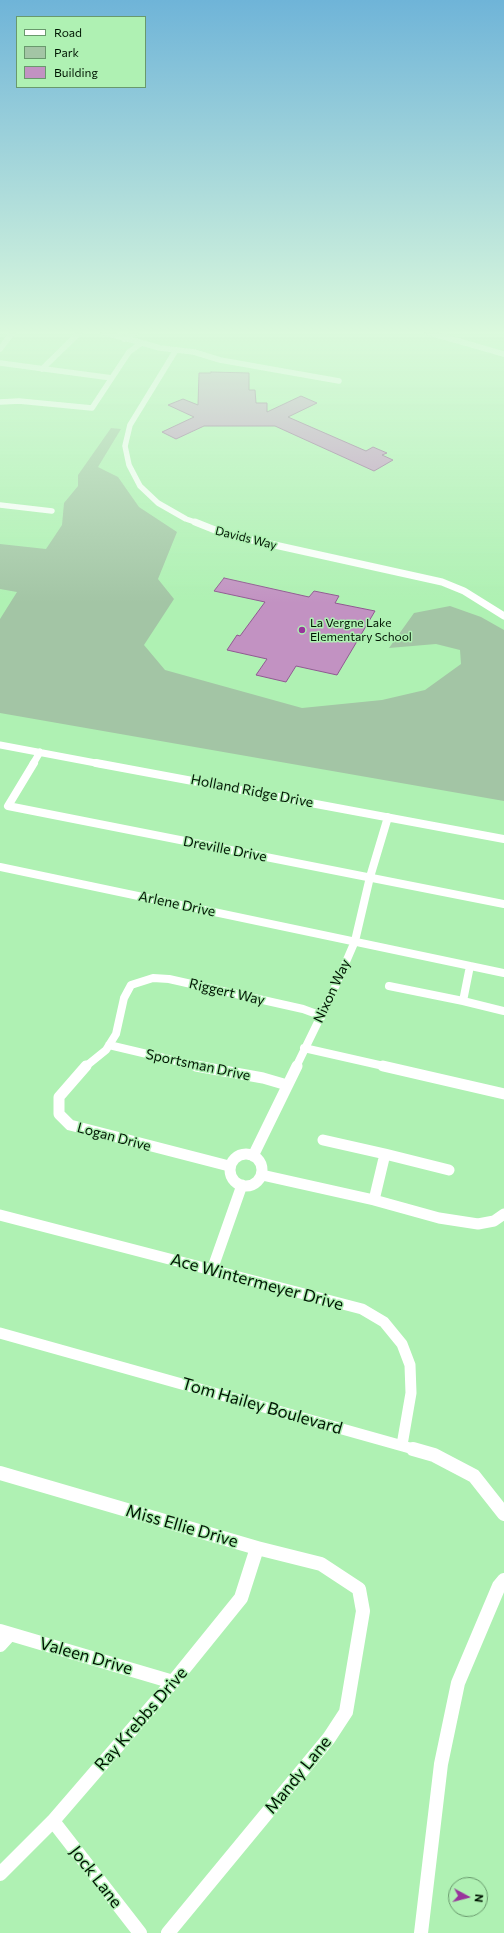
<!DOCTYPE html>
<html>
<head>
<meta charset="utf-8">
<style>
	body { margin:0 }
	#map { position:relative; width:504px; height:1933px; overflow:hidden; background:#aff1b3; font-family:Commissioner,sans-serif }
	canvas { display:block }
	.legend { position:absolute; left:16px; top:16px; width:130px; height:72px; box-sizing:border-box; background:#aff1b3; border:1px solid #69996d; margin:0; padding:5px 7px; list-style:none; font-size:12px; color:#001603 }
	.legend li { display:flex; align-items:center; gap:8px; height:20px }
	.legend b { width:20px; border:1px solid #69996d }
	.north { position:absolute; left:448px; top:1877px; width:40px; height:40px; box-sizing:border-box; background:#aff1b3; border:1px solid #69996d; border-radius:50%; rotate:97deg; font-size:11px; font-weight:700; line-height:16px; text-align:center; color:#001603 }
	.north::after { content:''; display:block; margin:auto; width:14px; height:18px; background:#98359b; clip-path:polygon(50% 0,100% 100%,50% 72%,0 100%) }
</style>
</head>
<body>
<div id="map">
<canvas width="504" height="1933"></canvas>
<ul class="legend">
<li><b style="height:5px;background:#fff"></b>Road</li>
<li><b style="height:11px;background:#a3c5a5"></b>Park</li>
<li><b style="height:11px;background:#c292c2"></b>Building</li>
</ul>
<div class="north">N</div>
</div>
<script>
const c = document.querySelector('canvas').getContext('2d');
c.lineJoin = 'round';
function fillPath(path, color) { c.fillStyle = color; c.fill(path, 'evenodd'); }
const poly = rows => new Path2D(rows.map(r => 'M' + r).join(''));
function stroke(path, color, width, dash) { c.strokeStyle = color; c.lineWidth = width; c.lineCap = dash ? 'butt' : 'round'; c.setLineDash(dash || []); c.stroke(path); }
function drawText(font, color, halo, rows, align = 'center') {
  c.font = font + ' Commissioner,sans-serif'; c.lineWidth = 3; c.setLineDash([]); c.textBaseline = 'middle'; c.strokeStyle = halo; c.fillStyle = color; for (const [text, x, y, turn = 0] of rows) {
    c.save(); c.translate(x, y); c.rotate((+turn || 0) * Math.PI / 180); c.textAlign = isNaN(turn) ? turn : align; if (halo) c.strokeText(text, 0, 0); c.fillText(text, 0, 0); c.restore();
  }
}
fillPath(poly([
	[111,428,121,429,98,467,118,477,139,507,177,532,158,579,174,599,144,645,165,670,302,708,382,700,425,690,461,664,460,650,436,644,389,648,414,613,450,606,481,617,504,630,504,801,0,713,0,619,17,592,0,589,0,544,46,549,62,525,64,503,78,486,78,475]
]), '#a3c5a5');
const building = poly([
	[211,372,249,373,249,390,255,390,256,403,267,403,267,412,301,396,317,403,288,417,366,451,373,447,387,453,382,455,393,460,374,471,275,426,204,426,176,439,162,432,194,417,168,405,183,399,198,405,199,373,211,373,211,372],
	[224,578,309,597,314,591,339,596,335,603,375,611,337,675,296,666,286,682,256,675,267,659,227,650,237,635,240,636,265,602,214,591,224,578]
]);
fillPath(building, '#c292c2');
stroke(building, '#905991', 1);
stroke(poly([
	[103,332,160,348,194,352,220,360,339,381],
	[427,332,504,354],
	[124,339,136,332],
	[0,349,13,332],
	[176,350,130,425,125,446,129,465,140,486,158,503,186,519,198,523],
	[0,363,112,378],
	[42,369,80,332],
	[0,402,19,401,92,408,129,352,140,344],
	[0,505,52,511]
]), '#fff', 5.5);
stroke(poly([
	[195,522,225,534,442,582,464,591,504,616],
	[0,745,101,764],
	[33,764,40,752]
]), '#fff', 7);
stroke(poly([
	[34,763,8,806,504,904],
	[96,763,504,839],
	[0,867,504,973],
	[470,966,463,1001,504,1011],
	[389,986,463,1001],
	[109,1045,202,1067],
	[304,1048,388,1067],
	[85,1067,106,1050,116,1034,124,998,131,985,153,978,169,979,303,1009,322,1016],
	[296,1067,336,985,355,941,370,877,388,817]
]), '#fff', 8);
stroke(poly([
	[86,1066,59,1097,59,1114,70,1125,229,1166],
	[196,1066,263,1078,287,1085],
	[383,1066,504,1094],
	[323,1140,385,1154,374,1200],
	'230 1170a16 16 0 1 1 32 0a16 16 0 1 1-32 0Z',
	[385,1154,449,1170],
	[253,1156,297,1066],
	[262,1175,374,1200,439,1218,478,1224,494,1221,504,1214],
	[0,1215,362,1309,384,1322,402,1344,410,1365,411,1393,402,1445],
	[212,1270,242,1185],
	[0,1333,417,1450]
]), '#fff', 11);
stroke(poly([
	[413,1449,434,1455,474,1476,504,1514],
	[0,1473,257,1548,321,1564,359,1589,363,1611,346,1712,329,1738,168,1933],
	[0,1631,173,1682],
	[0,1645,10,1634],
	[53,1821,140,1933],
	[0,1874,53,1821,173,1682,241,1598,257,1548],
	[421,1933,441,1764,458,1683,499,1586,504,1580]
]), '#fff', 14);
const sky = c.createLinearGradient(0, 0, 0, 603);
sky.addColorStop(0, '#6fb4d8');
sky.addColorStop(0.55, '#dbf9dd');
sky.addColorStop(1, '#dbf9dd00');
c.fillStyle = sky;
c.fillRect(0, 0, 504, 603);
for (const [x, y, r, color] of [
	[302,630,4,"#98359b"]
]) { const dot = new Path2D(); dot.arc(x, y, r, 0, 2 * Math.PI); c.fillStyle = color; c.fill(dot); stroke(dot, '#aff1b3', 1.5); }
drawText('12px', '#001603', '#aff1b3', [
	["Davids Way",246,538,14]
]);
drawText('12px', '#001603', '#aff1b3', [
	["La Vergne Lake",310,623],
	["Elementary School",310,637]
], 'left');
drawText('14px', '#001603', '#aff1b3', [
	["Holland Ridge Drive",252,791,11],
	["Dreville Drive",225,849,11],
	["Arlene Drive",177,904,12],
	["Nixon Way",332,991,-65],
	["Riggert Way",227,992,13],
	["Sportsman Drive",198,1065,12],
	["Logan Drive",114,1137,15]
]);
drawText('17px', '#001603', '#aff1b3', [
	["Ace Wintermeyer Drive",257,1282,15],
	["Tom Hailey Boulevard",262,1406,16],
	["Miss Ellie Drive",182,1526,16],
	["Valeen Drive",86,1656,16],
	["Ray Krebbs Drive",141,1719,-49],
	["Mandy Lane",298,1775,-51],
	["Jock Lane",96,1877,52]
]);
</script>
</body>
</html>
